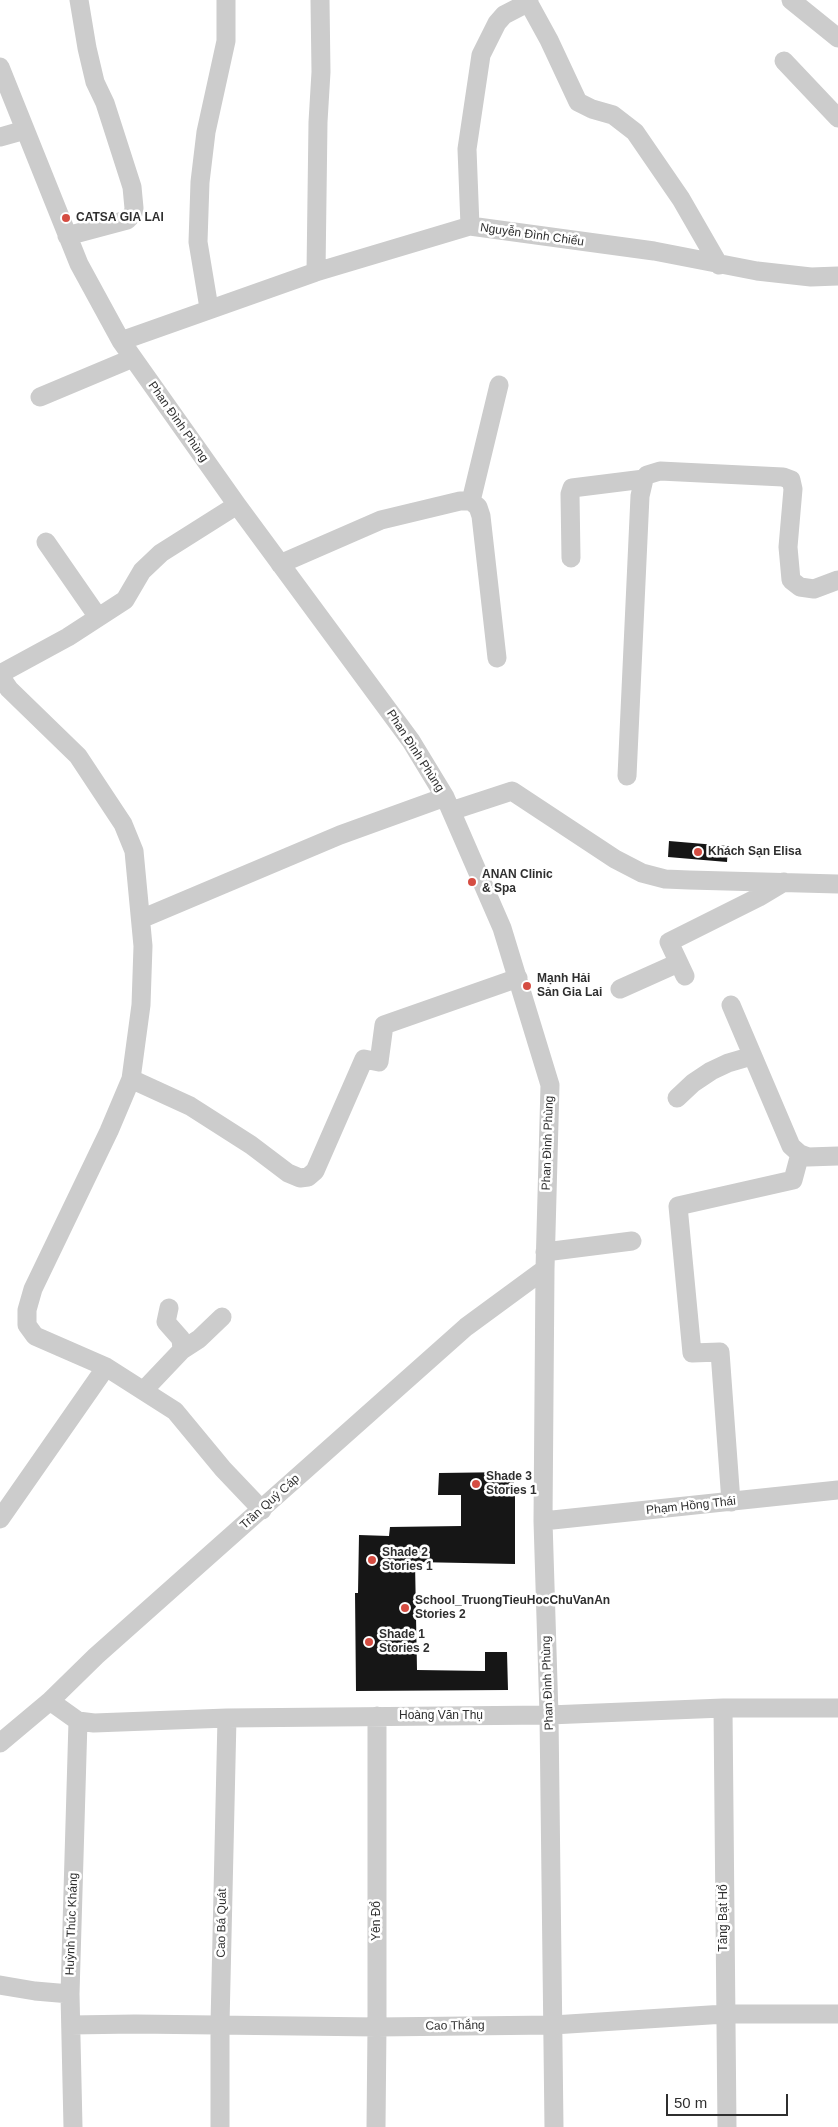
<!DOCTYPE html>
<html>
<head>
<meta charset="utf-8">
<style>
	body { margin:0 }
	#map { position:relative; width:838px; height:2127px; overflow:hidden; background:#fff; font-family:Helvetica,sans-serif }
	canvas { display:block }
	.scale { position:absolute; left:666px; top:2094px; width:122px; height:22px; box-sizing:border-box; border:2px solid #2f2f2f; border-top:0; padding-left:6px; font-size:15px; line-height:18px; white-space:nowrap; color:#2f2f2f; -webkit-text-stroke:4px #fff; paint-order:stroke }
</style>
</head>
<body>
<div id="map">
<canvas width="838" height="2127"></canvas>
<div class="scale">50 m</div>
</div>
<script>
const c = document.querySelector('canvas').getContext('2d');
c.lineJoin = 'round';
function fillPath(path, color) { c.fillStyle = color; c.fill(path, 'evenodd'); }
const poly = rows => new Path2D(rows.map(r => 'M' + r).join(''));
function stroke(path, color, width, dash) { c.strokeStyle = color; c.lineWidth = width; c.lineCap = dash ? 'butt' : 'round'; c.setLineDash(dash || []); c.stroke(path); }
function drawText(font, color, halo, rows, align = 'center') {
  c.font = font + ' Helvetica,sans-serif'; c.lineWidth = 5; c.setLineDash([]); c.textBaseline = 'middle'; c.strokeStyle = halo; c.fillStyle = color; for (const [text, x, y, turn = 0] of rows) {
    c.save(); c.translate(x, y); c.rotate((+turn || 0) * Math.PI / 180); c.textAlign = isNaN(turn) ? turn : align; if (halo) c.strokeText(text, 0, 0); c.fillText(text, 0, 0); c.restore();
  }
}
fillPath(poly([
	[669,841,728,846,727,862,668,857],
	[513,1472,515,1498,515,1564,415,1562,417,1670,485,1671,485,1652,507,1652,508,1690,356,1691,355,1593,358,1593,359,1535,389,1536,390,1527,461,1526,461,1495,438,1495,439,1473]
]), '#161616');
stroke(poly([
	[527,0,549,40,578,102,592,109,613,115,635,132,681,199,719,265],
	[791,0,838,38],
	[784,61,838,118],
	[0,67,79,264,121,341,237,505,411,741,445,797,502,928,550,1085,545,1269,543,1521,549,1715,554,2127],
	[0,137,25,130],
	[470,226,467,149,481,55,497,23,504,15,529,2],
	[67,236,127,220,133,214,134,208,132,187,105,103,95,82,87,48,79,0],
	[316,272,318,122,321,72,320,0],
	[209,308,198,242,200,182,206,132,226,41,226,0],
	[121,341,316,272,470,226,654,251,757,271,811,277,838,276],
	[40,397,133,358],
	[471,501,499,385],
	[46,542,98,617],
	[571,558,570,494,572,488,644,479],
	[280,564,381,520,460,501,471,501,478,507,481,516,497,658],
	[0,674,68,637,125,600,142,571,161,553,237,505],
	[0,676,9,689,78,756,123,824,134,851,143,946,141,1005,131,1079,109,1131,33,1289,27,1310,27,1325,35,1336,106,1367,175,1411,223,1469,262,1510],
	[627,776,640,496,644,479,647,475,660,471,783,477,791,480,793,489,788,547,791,580,800,587,814,589,838,580],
	[451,811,512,791,615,859,642,873,665,879,689,880,838,884],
	[141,919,340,835,445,797],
	[685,976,669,942,759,897,784,882],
	[620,989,678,963],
	[731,1005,791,1146,800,1154,808,1157,838,1156],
	[131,1079,190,1106,251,1145,288,1173,300,1178,308,1177,315,1171,364,1059,379,1062,384,1025,518,978],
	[677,1098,693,1083,711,1071,728,1063,752,1056],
	[545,1252,632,1241],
	[182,1350,199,1339,222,1317],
	[144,1390,182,1350,181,1339,166,1322,169,1308],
	[731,1502,720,1352,692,1353,678,1206,793,1180,800,1154],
	[0,1519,106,1367],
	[543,1521,838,1490],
	[50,1701,78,1721,94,1723,227,1718,549,1715,723,1708,838,1708],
	[723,1708,727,2127],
	[0,1743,50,1701,96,1656,466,1327,545,1269],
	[0,1985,35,1991,70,1994],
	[71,2025,135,2024,377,2027,553,2025,725,2014,838,2014],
	[73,2127,70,1994,78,1721],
	[220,2127,220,2024,227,1718],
	[376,2127,377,2027,377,1716]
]), '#ccc', 19);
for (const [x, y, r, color] of [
	[66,218,5,"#d54d42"],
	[698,852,5,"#d54d42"],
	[472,882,5,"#d54d42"],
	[527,986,5,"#d54d42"],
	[476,1484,5,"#d54d42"],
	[372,1560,5,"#d54d42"],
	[405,1608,5,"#d54d42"],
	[369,1642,5,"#d54d42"]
]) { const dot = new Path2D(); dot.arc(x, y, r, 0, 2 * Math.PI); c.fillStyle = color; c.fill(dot); stroke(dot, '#fff', 2); }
drawText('bold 12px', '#2f2f2f', '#fff', [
	["CATSA GIA LAI",76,218],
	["Khách Sạn Elisa",708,852],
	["ANAN Clinic",482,875],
	["& Spa",482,889],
	["Mạnh Hải",537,979],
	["Sản Gia Lai",537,993],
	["Shade 3",486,1477],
	["Stories 1",486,1491],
	["Shade 2",382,1553],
	["Stories 1",382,1567],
	["School_TruongTieuHocChuVanAn",415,1601],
	["Stories 2",415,1615],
	["Shade 1",379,1635],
	["Stories 2",379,1649]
], 'left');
drawText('12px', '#2f2f2f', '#fff', [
	["Nguyễn Đình Chiểu",532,235,8],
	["Phan Đình Phùng",178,422,55],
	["Phan Đình Phùng",415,751,57],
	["Phan Đình Phùng",548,1143,-88],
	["Trần Quý Cáp",270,1502,-42],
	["Phạm Hồng Thái",691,1506,-6],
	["Phan Đình Phùng",548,1683,-92],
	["Hoàng Văn Thụ",441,1716],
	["Tăng Bạt Hổ",724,1918,-90],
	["Yên Đổ",377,1921,-90],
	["Cao Bá Quát",222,1923,-89],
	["Huỳnh Thúc Kháng",72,1924,-88],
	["Cao Thắng",455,2026,-1]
]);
</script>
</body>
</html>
